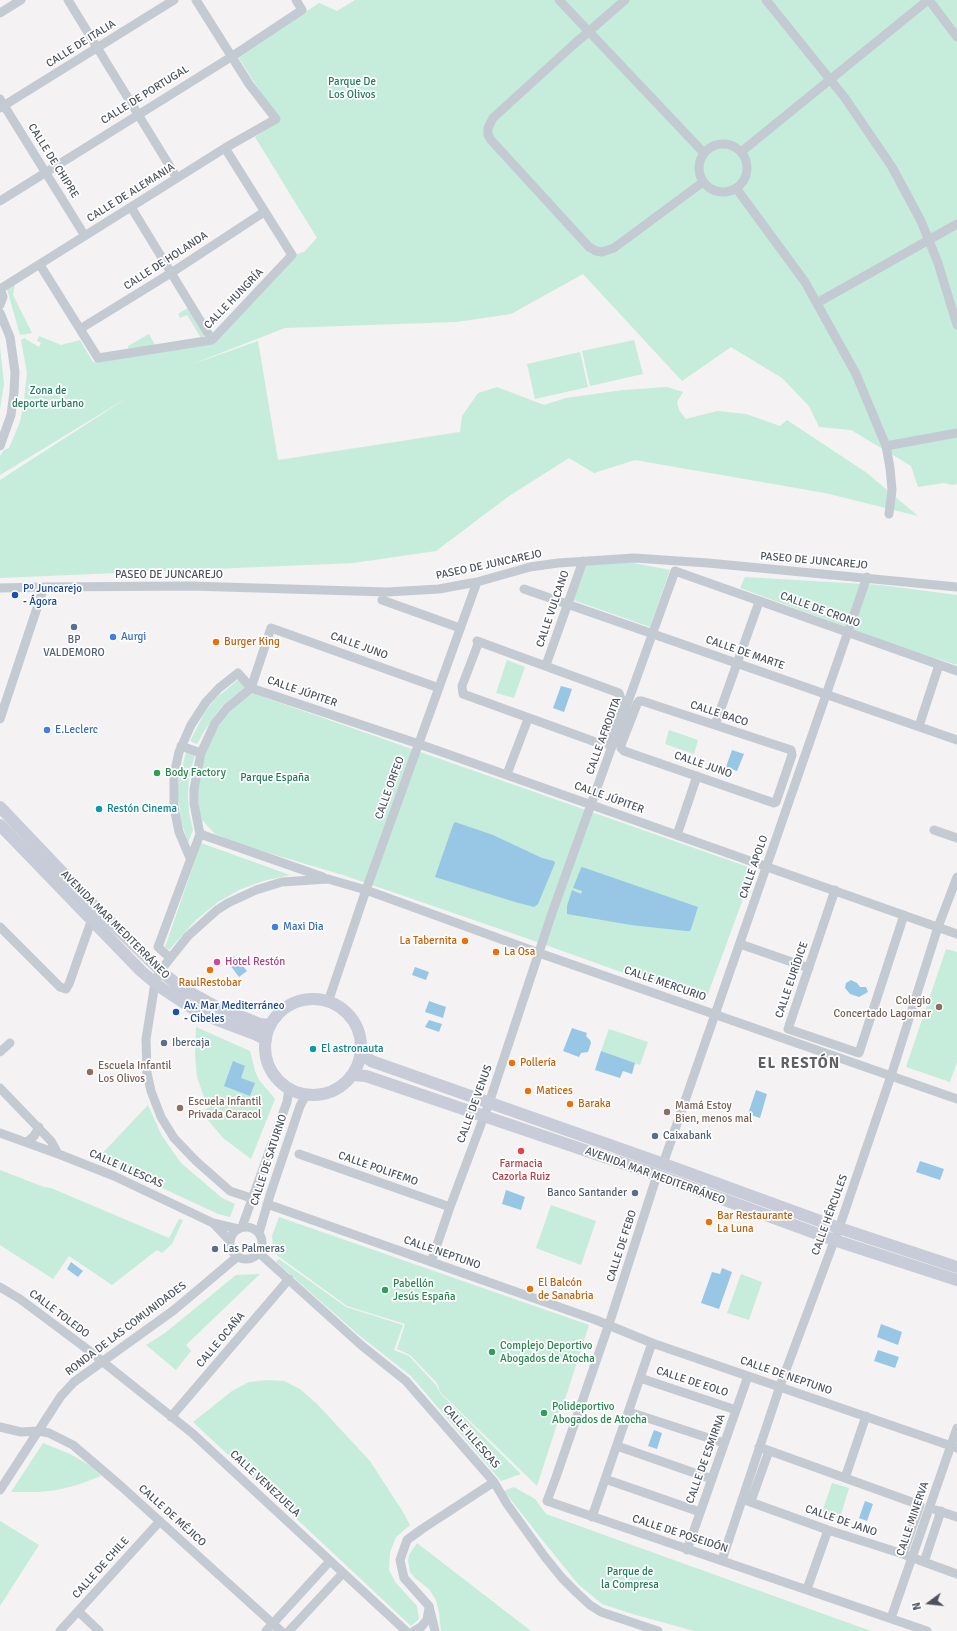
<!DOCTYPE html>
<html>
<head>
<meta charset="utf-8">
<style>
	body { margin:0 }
	#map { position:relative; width:957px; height:1631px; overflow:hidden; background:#f4f2f2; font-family:Signika,sans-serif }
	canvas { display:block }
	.north { position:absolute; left:909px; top:1583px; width:40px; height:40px; -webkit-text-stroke:3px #fff; paint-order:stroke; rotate:255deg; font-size:11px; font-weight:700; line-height:16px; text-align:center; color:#4b525e }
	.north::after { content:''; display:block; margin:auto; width:14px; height:18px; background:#4b525e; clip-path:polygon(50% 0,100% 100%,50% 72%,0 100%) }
</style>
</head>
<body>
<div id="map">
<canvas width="957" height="1631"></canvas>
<div class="north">N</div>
</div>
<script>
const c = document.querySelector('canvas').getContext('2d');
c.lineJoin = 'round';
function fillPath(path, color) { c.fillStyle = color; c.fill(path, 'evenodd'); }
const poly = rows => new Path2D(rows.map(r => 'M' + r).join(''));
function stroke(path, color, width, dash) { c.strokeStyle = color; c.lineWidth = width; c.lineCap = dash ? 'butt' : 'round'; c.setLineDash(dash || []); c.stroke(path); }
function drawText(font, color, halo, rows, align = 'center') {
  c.font = font + ' Signika,sans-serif'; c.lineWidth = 3.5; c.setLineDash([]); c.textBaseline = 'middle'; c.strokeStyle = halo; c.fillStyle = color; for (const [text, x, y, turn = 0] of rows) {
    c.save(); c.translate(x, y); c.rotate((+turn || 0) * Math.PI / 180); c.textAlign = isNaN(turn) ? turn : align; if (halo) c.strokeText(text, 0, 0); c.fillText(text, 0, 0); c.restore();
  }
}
fillPath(poly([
	[355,0,957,0,957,484,953,485,944,483,918,487,911,466,851,430,819,427,809,406,782,378,731,347,682,381,583,274,511,314,456,322,285,328,190,365,258,341,278,460,460,432,462,416,478,393,497,387,544,405,566,398,623,390,667,387,683,392,677,402,679,410,686,419,717,411,746,414,780,426,787,420,867,473,918,516,825,493,635,460,594,473,569,458,509,496,436,551,353,563,0,578,0,480,130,396,0,475,0,456,4,450,9,448,20,422,24,400,27,373,21,340,24,338,39,347,41,343,37,341,39,336,61,345,80,340,93,362,205,343,294,255,304,252,317,238,255,137,279,120,238,57,319,3,337,11],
	[15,284,13,295,32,333,20,335,7,289],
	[188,308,204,335,201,338,187,315,180,318,178,314],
	[149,334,155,345,129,350,128,346],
	[634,340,643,374,590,386,582,351],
	[0,347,4,384,0,409],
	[580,352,588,387,535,399,527,364],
	[629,562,670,570,650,627,573,600,586,565],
	[745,577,881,585,957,595,957,665,909,650,740,588],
	[507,660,525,667,514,698,496,693],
	[239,679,245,687,222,706,205,730,197,744,190,741,205,712,215,699],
	[252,693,754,869,705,1002,526,938,346,876,242,845,215,834,202,820,199,810,198,788,199,773,209,741,222,721,237,703],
	[669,730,698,740,694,754,665,744],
	[186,752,195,755,189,778,188,795,189,812,193,830,188,843,181,820,178,794,179,780],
	[201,843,290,875,263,881,239,890,218,902,196,920,169,950,165,947],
	[946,949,957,952,957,1062,950,1082,906,1067],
	[196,1027,250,1051,255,1071,259,1080,275,1099,251,1159,223,1138,208,1120,204,1110,210,1107,205,1100,197,1077,195,1055],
	[609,1029,648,1042,640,1065,601,1051],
	[148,1105,162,1136,181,1163,222,1198,235,1204,230,1217,218,1214,98,1158],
	[0,1170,44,1187,51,1188,169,1238,179,1219,183,1220,172,1244,162,1253,157,1250,112,1285,69,1256,53,1279,0,1245],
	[551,1205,596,1221,581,1265,536,1248],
	[279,1217,589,1325,537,1486,440,1392,437,1383,410,1355,397,1349,405,1324,347,1306,274,1253,272,1236],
	[279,1259,346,1307,403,1325,394,1350,409,1356,436,1385,440,1393,521,1474,501,1481,411,1376,360,1336,276,1262],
	[260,1274,186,1345,191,1351,176,1370,146,1345,165,1333,236,1275],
	[741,1274,762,1282,749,1320,727,1313],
	[268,1380,284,1381,300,1389,317,1404,370,1461,403,1512,410,1525,396,1537,390,1552,389,1570,396,1583,417,1606,419,1619,411,1626,193,1422,232,1391,249,1382],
	[43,1443,70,1454,91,1466,101,1476,77,1485,57,1490,39,1492,11,1492],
	[832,1483,849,1488,840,1518,822,1512],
	[514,1487,535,1499,546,1514,871,1631,694,1631,636,1615,602,1604,578,1584,540,1537,504,1491],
	[0,1521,39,1545,0,1606],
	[417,1543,531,1631,441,1631,439,1612,436,1600,429,1589,415,1578,410,1572,408,1561,409,1555]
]), '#c6ecdb');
fillPath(poly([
	[561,686,572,689,564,712,553,708],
	[732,750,744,754,737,771,726,767],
	[455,822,493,835,542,858,554,861,555,863,538,904,534,907,515,902,435,877,453,825],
	[582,867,698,907,691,929,690,931,686,931,631,925,567,914,567,906,572,890,581,894,582,891,573,888,581,868],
	[234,956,247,971,239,977,230,965],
	[415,967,429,972,426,980,412,975],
	[851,980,857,983,860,987,866,987,868,992,859,997,850,994,845,988,846,983],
	[429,1001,446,1007,443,1018,425,1012],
	[429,1020,442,1024,439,1032,425,1027],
	[572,1028,587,1033,586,1036,590,1040,591,1043,588,1052,581,1053,579,1057,563,1051],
	[601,1051,635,1063,632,1074,623,1071,620,1078,595,1070],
	[233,1061,245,1066,241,1078,255,1083,250,1096,224,1086],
	[756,1090,767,1094,760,1118,748,1114],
	[920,1161,944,1169,940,1180,916,1172],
	[506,1190,525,1197,521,1210,502,1204],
	[71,1262,83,1271,78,1277,67,1269],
	[722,1268,732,1272,719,1309,701,1303,712,1272,720,1274],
	[881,1324,902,1332,898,1345,877,1337],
	[878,1350,899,1357,895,1368,874,1361],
	[654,1430,662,1433,657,1449,648,1446],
	[865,1501,873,1504,867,1521,859,1518]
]), '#97c7e4');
stroke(poly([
	[68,0,177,178],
	[559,0,704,153],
	[625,0,572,46,493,118,488,128,488,135,491,140,589,247,596,251,602,252,614,248,703,182],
	[766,0,845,98,892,167,921,221,938,263,957,325],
	[929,0,957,37],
	[0,13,21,0],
	[0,99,85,236],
	[0,108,174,0],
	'699 168a24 24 0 1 1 48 0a24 24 0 1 1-48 0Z',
	[741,152,928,0],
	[736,188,805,282,856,374,886,446,890,468,892,490,889,514],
	[0,201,231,57,302,10,296,0],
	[131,207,212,340],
	[40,265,98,358,212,340,292,255,225,148],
	[0,288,3,297,0,305],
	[0,289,225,148,276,119,249,84,196,0],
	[817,303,957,224],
	[0,313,10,337,15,372,14,392,11,415,0,446],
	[80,329,171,273,264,212],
	[886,446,957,433],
	[0,588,44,587,191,586,387,592,439,589,477,582,530,567,558,563,634,558,708,563,957,587],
	[524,589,957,740],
	[382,600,460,628],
	[477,641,619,693,621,699,606,742,604,744,601,744,463,694,462,686,478,644,477,641],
	[546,665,583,561],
	[251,688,271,628,439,688],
	[639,701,642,701,791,750,792,755,776,802,774,803,624,751,621,748,621,745,637,704,639,701],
	[0,719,44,587],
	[715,725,759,602],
	[919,726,939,665],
	[181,746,201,753],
	[507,774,528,719],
	[934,830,957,838],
	[200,834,323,877],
	[677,835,697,776],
	[190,858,179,832,174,807,174,775,179,752,191,725,206,702,219,688,238,673,251,688,419,744,957,934],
	[835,890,788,1029,859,1053,904,915],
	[0,927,60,987,66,989,69,984,92,919],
	[740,944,809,968],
	[170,958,158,947,200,834,194,804,194,789,201,753,215,723,227,708,251,688],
	[328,1002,366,890,477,582],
	[0,1052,10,1043],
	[0,1088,51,1141,58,1154],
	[0,1133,61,1155,114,1176,213,1223,238,1229],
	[27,1142,34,1136,39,1127],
	[299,1154,450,1207],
	[663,1164,867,577],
	[657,1175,611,1318,556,1477,547,1501,927,1631],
	[254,1199,230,1191,196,1161,174,1138,161,1117,151,1091,147,1073,146,1039,155,983,160,971,188,936,217,910,228,903,256,890,282,882,328,879,366,890,539,953,957,1099],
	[267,1204,596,1320,652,1343,957,1448],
	[213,1223,230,1241],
	'230 1243a16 16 0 1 1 32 0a16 16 0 1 1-32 0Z',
	[242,1227,287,1102,289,1089],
	[259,1233,270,1195,300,1106,306,1095],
	[259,1253,361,1345,406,1381,494,1482,507,1504,545,1557,562,1578,577,1593,590,1605,601,1612,658,1631],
	[431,1262,450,1207,489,1103,552,913,675,571,957,671],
	[0,1287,20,1299,83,1346,192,1433,406,1631],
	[640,1378,736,1410],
	[629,1412,724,1443],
	[171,1417,289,1279],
	[0,1427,21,1432,39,1431,49,1433,73,1445,122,1487,281,1631],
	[617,1446,712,1479],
	[759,1447,920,1505,903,1554],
	[845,1478,866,1416],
	[605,1479,700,1512],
	[0,1490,61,1396,74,1382,174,1310,237,1257],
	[742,1499,828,1530,903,1554,924,1562],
	[751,1501,769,1451],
	[936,1510,957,1517],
	[941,1511,924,1562,957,1574],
	[592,1517,652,1343],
	[687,1550,748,1376],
	[722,1560,780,1386,839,1228,891,1076,938,927,957,877],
	[807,1589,828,1530],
	[78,1611,99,1631],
	[891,1618,957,1428],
	[60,1631,160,1521],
	[266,1631,330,1561],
	[289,1631,343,1573],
	[414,1631,421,1627,427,1620,429,1608],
	[435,1631,429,1606,404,1578,400,1560,407,1540,422,1529,494,1482]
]), '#c4cad2', 9);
stroke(poly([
	[0,807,97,909,164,974,182,988,215,1006,260,1024,270,1025],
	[0,825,141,971,160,987,201,1014,257,1035,266,1040],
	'265 1047a48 48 0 1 1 96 0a48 48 0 1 1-96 0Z',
	[361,1053,371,1061,672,1167,839,1228,957,1267],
	[353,1075,366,1076,649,1172,834,1240,957,1280]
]), '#c7ccd8', 12);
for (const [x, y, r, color] of [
	[15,595,4,"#1a4fb4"],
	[74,627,4,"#5c6f8a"],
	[113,637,4,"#3f7fe0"],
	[216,642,4,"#e8710a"],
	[47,730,4,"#3f7fe0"],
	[157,773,4,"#2e9e5b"],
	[99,809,4,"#0f9aa8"],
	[275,927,4,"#3f7fe0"],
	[465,941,4,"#e8710a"],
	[496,952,4,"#e8710a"],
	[217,962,4,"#d1479c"],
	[210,970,4,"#e8710a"],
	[939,1007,4,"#8d6e63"],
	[176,1012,4,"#1a4fb4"],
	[164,1043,4,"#5c6f8a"],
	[313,1049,4,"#0f9aa8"],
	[512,1063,4,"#e8710a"],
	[90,1072,4,"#8d6e63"],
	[528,1091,4,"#e8710a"],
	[570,1104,4,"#e8710a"],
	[180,1108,4,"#8d6e63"],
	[667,1112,4,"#8d6e63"],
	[655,1136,4,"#5c6f8a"],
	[521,1151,4,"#e0444e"],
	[635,1193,4,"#5c6f8a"],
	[709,1222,4,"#e8710a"],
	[215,1249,4,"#5c6f8a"],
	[530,1289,4,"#e8710a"],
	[385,1290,4,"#2e9e5b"],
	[492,1352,4,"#2e9e5b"],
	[544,1413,4,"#2e9e5b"]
]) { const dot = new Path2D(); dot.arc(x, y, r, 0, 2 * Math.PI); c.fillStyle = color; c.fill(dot); stroke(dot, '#fff', 1.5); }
drawText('11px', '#4b525e', '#fff', [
	["CALLE DE ITALIA",81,44,-32],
	["CALLE DE PORTUGAL",145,95,-32],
	["CALLE DE CHIPRE",53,161,58],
	["CALLE DE ALEMANIA",131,193,-32],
	["CALLE DE HOLANDA",166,261,-33],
	["CALLE HUNGRÍA",234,299,-46],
	["PASEO DE JUNCAREJO",814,561,5],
	["PASEO DE JUNCAREJO",489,565,-12],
	["PASEO DE JUNCAREJO",169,575],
	["CALLE VULCANO",553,609,-71],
	["CALLE DE CRONO",820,610,20],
	["CALLE JUNO",359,646,20],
	["CALLE DE MARTE",745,653,19],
	["CALLE JÚPITER",302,692,19],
	["CALLE BACO",719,714,18],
	["CALLE AFRODITA",604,736,-70],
	["CALLE JUNO",703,765,19],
	["CALLE ORFEO",390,788,-70],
	["CALLE JÚPITER",609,798,20],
	["CALLE APOLO",754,867,-71],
	["AVENIDA MAR MEDITERRÁNEO",115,925,45],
	["CALLE EURÍDICE",792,980,-71],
	["CALLE MERCURIO",665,984,19],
	["CALLE DE VENUS",475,1104,-70],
	["CALLE DE SATURNO",269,1160,-72],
	["CALLE ILLESCAS",126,1169,24],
	["CALLE POLIFEMO",378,1169,19],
	["AVENIDA MAR MEDITERRÁNEO",655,1176,20],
	["CALLE HÉRCULES",830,1215,-70],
	["CALLE DE FEBO",622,1246,-72],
	["CALLE NEPTUNO",442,1253,19],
	["CALLE TOLEDO",59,1314,37],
	["RONDA DE LAS COMUNIDADES",126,1329,-37],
	["CALLE OCAÑA",221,1340,-50],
	["CALLE DE NEPTUNO",786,1376,19],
	["CALLE DE EOLO",692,1382,18],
	["CALLE ILLESCAS",471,1437,49],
	["CALLE DE ESMIRNA",706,1459,-70],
	["CALLE VENEZUELA",265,1484,43],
	["CALLE DE MÉJICO",172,1516,42],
	["CALLE MINERVA",913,1519,-71],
	["CALLE DE JANO",841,1521,19],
	["CALLE DE POSEIDÓN",680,1534,18],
	["CALLE DE CHILE",101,1568,-48]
]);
drawText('11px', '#217a5c', '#fff', [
	["Parque De",352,82],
	["Los Olivos",352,95],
	["Zona de",48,391],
	["deporte urbano",48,404],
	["Parque España",275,778],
	["Parque de",630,1572],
	["la Compresa",630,1585]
]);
drawText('11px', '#164399', '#fff', [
	["Pº Juncarejo",23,589],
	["- Ágora",23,602],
	["Av. Mar Mediterráneo",184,1006],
	["- Cibeles",184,1019]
], 'left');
drawText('11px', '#366cbe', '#fff', [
	["Aurgi",121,637],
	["E.Leclerc",55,730],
	["Maxi Dia",283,927]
], 'left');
drawText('11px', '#4e5e75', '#fff', [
	["BP",74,640,"center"],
	["VALDEMORO",74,653,"center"],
	["Ibercaja",172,1043],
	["Caixabank",663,1136],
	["Banco Santander",627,1193,"right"],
	["Las Palmeras",223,1249]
], 'left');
drawText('11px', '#c56008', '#fff', [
	["Burger King",224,642],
	["La Tabernita",457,941,"right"],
	["La Osa",504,952],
	["RaulRestobar",210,983,"center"],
	["Pollería",520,1063],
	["Matices",536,1091],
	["Baraka",578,1104],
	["Bar Restaurante",717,1216],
	["La Luna",717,1229],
	["El Balcón",538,1283],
	["de Sanabria",538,1296]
], 'left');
drawText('11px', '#27864d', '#fff', [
	["Body Factory",165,773],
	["Pabellón",393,1284],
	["Jesús España",393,1297],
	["Complejo Deportivo",500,1346],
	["Abogados de Atocha",500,1359],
	["Polideportivo",552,1407],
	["Abogados de Atocha",552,1420]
], 'left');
drawText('11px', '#0d838f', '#fff', [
	["Restón Cinema",107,809],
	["El astronauta",321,1049]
], 'left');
drawText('11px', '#b23c85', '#fff', [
	["Hotel Restón",225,962]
], 'left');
drawText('11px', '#785e54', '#fff', [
	["Colegio",931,1001,"right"],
	["Concertado Lagomar",931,1014,"right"],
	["Escuela Infantil",98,1066],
	["Los Olivos",98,1079],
	["Escuela Infantil",188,1102],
	["Privada Caracol",188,1115],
	["Mamá Estoy",675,1106],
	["Bien, menos mal",675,1119]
], 'left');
drawText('11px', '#be3a42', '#fff', [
	["Farmacia",521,1164],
	["Cazorla Ruiz",521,1177]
]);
c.letterSpacing = '1px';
drawText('bold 15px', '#5f6166', '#fff', [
	["EL RESTÓN",799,1064]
]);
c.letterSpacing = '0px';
</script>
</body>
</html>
